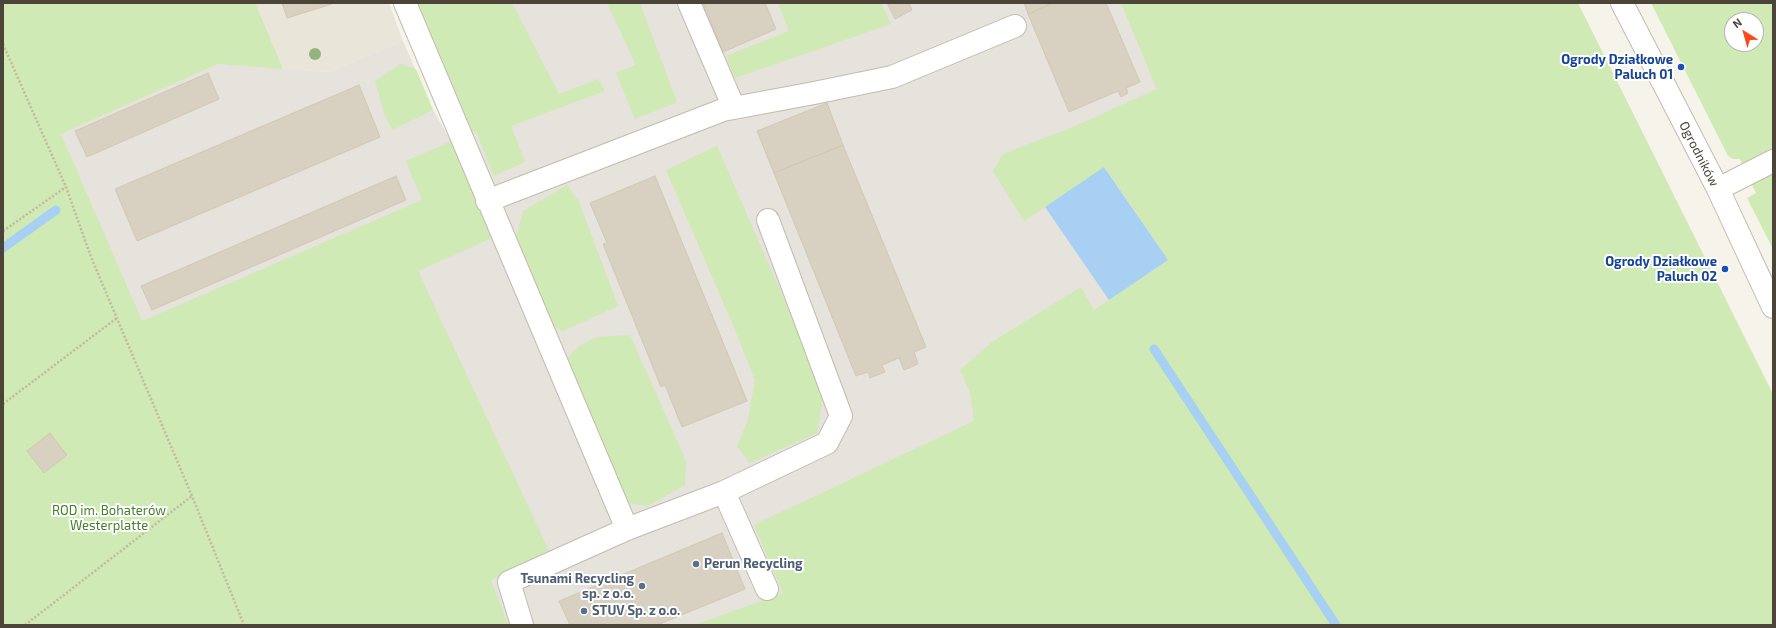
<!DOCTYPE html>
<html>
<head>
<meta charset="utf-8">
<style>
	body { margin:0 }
	#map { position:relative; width:1776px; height:628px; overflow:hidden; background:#f6f3eb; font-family:"Exo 2",sans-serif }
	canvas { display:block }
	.frame { position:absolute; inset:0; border:4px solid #4b4438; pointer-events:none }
	.north { position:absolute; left:1724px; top:12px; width:40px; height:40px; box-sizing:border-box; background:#fff; border:1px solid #b7b4af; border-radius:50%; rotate:323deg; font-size:11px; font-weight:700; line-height:16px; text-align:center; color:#4b4438 }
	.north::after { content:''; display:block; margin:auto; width:14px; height:18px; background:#fe471a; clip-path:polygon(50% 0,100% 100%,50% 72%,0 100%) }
</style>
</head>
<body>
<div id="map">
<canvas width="1776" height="628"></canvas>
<div class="frame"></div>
<div class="north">N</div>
</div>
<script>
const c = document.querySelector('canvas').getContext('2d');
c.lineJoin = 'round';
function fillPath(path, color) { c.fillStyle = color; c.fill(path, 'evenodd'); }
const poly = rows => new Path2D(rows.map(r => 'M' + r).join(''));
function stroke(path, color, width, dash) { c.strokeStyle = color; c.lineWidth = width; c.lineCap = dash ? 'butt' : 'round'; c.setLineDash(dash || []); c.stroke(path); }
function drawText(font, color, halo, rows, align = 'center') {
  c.font = font + ' "Exo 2",sans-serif'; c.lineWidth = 4; c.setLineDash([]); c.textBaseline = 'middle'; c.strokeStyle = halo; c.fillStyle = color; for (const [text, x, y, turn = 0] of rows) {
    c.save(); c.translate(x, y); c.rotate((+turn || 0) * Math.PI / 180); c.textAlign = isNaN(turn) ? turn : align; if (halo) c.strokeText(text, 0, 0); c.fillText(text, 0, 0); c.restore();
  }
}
fillPath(poly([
	[5,3,389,3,403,41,330,72,218,64,61,134]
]), '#eae5d9');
fillPath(poly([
	[459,3,1415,3,1678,625,268,625,61,134,218,64,330,72,403,41,433,110,451,141,476,131]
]), '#e6e2dc');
fillPath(poly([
	[3,3,255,3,283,69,218,64,61,134,142,321,422,200,406,161,452,141,492,238,418,271,551,555,491,580,508,625,3,625],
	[415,3,512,3,559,94,598,79,605,91,511,126,525,162,494,176,476,131,471,133],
	[607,3,640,3,677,102,635,119,616,73,636,65],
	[778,3,881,3,891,24,735,78,726,56,789,31],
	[1121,3,1578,3,1773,394,1773,625,695,625,783,593,754,525,974,421,970,392,960,370,992,342,1081,287,1094,310,1168,260,1105,167,1024,221,993,171,1003,154,1073,127,1157,89],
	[1651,3,1773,3,1773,249,1747,198,1756,193,1752,185,1740,159,1733,159,1728,156],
	[1732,20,1756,20,1756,44,1732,44],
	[401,64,416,69,433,110,392,130,385,116,375,81],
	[717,146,824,391,817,433,750,463,737,446,748,420,755,380,733,325,666,170],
	[567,185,579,202,618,306,563,331,552,325,516,238,523,211],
	[630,335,686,461,685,485,648,506,627,503,566,359,581,345,596,337]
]), '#cfeab4');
fillPath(poly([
	[1104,167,1168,260,1109,300,1045,207]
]), '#a8d0f2');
stroke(poly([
	[3,248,56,210],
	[1154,349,1336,625]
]), '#a8d0f2', 9);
const building = poly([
	[282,3,332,3,332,4,287,18,282,3],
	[703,3,765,3,776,29,723,52,703,3],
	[887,3,909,3,912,10,895,19,887,3],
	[1024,3,1053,3,1028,14,1024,3],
	[1053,3,1106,3,1140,82,1126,88,1128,93,1121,97,1118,91,1069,112,1028,14,1053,3],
	[208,73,219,99,87,157,75,131,208,73],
	[359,85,380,137,137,241,115,189,359,85],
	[827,103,843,145,774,173,757,131,827,103],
	[843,145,926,347,914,352,918,364,904,370,899,358,882,365,885,372,870,378,868,372,856,376,774,173,843,145],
	[396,176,406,200,152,310,141,286,396,176],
	[655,176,747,401,682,427,665,385,661,387,603,244,607,243,590,203,655,176],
	[50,433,67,455,44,473,27,451,50,433],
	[722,533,745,589,657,625,570,625,559,601,722,533]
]);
fillPath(building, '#d8d0c0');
stroke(building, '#d3c8b3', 1);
const minor = poly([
	[405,3,627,529],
	[689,3,734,108],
	[1622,3,1718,189,1773,307],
	[1718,189,1773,161],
	[487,201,723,110,814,93,892,77,1015,26],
	[724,492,767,589],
	[522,625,509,582,627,529,724,492,827,443,841,416,768,220]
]);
stroke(minor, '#c2bcad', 24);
stroke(poly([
	[3,44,66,187,91,257,192,496,244,625],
	[3,231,66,187],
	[3,404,117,318],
	[25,625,192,496]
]), '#c4b89e', 2.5, [2, 2]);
stroke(minor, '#fff', 22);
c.fillStyle = '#95b380';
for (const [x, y] of [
	[315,54]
]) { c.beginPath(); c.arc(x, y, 6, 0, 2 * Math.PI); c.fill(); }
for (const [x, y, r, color] of [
	[1681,67,4,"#1a4fb4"],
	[1725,269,4,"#1a4fb4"],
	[696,564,4,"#5c6f8a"],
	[642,586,4,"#5c6f8a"],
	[584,611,4,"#5c6f8a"]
]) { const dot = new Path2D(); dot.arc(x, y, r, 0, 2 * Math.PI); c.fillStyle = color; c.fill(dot); stroke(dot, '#fff', 1.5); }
drawText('bold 13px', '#164399', '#fff', [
	["Ogrody Działkowe",1673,60],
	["Paluch 01",1673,75],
	["Ogrody Działkowe",1717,262],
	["Paluch 02",1717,277]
], 'right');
drawText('13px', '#4b4438', '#fff', [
	["Ogrodników",1699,154,63]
]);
drawText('13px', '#467f29', '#fff', [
	["ROD im. Bohaterów",109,511],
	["Westerplatte",109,526]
]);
drawText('bold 13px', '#4e5e75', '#fff', [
	["Perun Recycling",704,564],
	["Tsunami Recycling",634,579,"right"],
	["sp. z o.o.",634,594,"right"],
	["STUV Sp. z o.o.",592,611]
], 'left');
</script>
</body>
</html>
